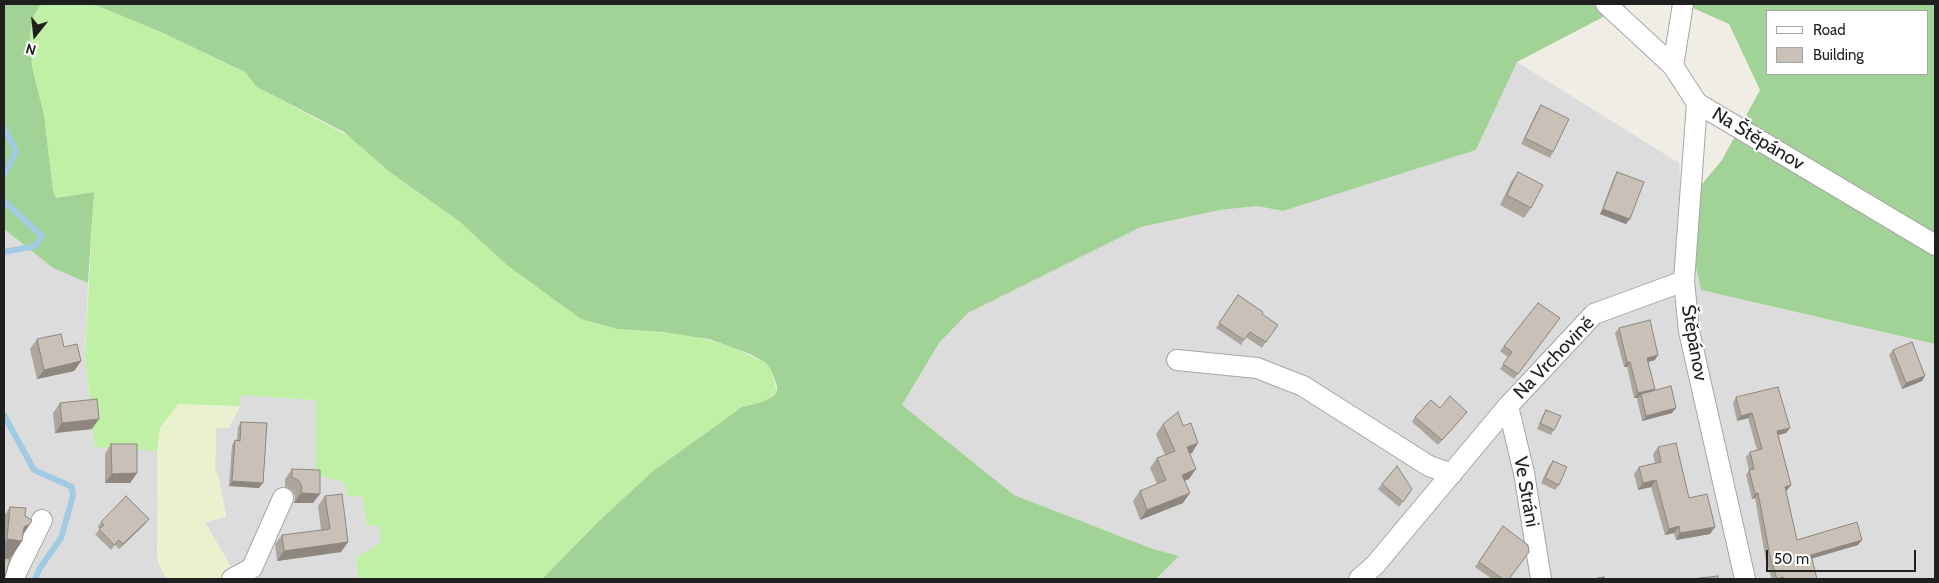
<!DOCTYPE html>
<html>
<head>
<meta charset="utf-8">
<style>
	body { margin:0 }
	#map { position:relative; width:1939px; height:583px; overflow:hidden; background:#f0eee4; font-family:Cabin,sans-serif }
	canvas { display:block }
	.frame { position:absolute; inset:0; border:5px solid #1f1f1f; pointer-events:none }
	.legend { position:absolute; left:1766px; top:10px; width:162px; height:65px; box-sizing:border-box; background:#fff; border:1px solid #a5a5a5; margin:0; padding:6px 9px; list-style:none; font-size:15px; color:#1f1f1f }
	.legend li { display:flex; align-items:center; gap:10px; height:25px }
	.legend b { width:25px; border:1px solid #a5a5a5 }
	.north { position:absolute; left:10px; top:10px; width:50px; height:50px; -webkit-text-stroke:4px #fff; paint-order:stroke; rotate:196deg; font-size:14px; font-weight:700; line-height:20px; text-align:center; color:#1f1f1f }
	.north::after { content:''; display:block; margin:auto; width:18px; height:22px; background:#1f1f1f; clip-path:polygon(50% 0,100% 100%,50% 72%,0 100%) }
	.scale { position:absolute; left:1766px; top:550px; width:150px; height:22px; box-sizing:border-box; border:2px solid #1f1f1f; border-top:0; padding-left:6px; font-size:15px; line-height:18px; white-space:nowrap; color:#1f1f1f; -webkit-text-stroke:4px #fff; paint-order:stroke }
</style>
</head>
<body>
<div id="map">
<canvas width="1939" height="583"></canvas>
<div class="frame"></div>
<ul class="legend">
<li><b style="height:6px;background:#fff"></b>Road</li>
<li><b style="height:14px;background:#c9c1b7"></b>Building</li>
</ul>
<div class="north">N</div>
<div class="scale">50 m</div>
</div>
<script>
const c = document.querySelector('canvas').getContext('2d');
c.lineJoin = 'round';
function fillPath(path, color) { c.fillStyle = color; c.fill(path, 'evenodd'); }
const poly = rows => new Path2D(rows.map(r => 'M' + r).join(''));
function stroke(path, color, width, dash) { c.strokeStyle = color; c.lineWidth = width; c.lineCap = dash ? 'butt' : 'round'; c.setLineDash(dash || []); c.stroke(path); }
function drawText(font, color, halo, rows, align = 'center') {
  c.font = font + ' Cabin,sans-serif'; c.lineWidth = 4; c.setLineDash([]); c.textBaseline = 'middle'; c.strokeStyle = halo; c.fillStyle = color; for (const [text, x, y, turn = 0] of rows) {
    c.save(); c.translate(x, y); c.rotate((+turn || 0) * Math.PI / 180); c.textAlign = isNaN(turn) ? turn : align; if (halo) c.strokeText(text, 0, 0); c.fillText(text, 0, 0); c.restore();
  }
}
fillPath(poly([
	[1517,62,1679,163,1682,208,1701,290,1935,344,1935,579,1156,579,1179,556,1153,549,1014,495,902,405,939,343,968,313,1141,227,1220,210,1257,206,1283,211,1476,150],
	[4,229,53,268,88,283,85,355,95,446,159,451,157,550,158,562,167,579,4,579],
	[240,395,316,400,316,475,345,482,362,496,367,526,380,525,382,542,356,558,358,579,227,579,205,522,226,517,219,478,215,470,216,428]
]), '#dddcdc');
fillPath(poly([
	[178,404,240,406,229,428,216,428,215,470,219,478,226,517,205,522,235,573,227,579,167,579,158,563,157,451,160,428]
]), '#eaf1ce');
fillPath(poly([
	[41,4,93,4,161,32,245,72,257,87,354,139,391,173,459,221,581,319,617,329,687,334,732,347,766,363,771,370,777,392,762,402,742,407,653,471,600,520,542,579,358,579,356,558,381,542,380,526,367,526,362,496,347,497,344,482,316,475,316,400,240,395,240,406,178,404,160,428,157,451,95,447,85,355,94,192,56,198,53,191,44,115,32,67,30,33,34,15]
]), '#c0efa6');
fillPath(poly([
	[4,4,41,4,34,15,30,33,32,67,44,115,53,191,56,198,94,192,88,283,53,268,4,229],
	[93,4,1628,4,1517,62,1476,150,1283,211,1257,206,1220,210,1141,227,968,313,939,343,902,405,1014,495,1153,549,1179,556,1156,579,542,579,600,520,653,471,742,407,762,402,773,396,777,392,777,386,771,370,766,363,750,354,709,339,663,332,617,329,581,319,507,265,459,221,391,173,344,132,257,87,245,72,161,32],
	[1684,4,1935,4,1935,344,1701,290,1682,208,1722,160,1760,90,1729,24],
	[1768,11,1928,11,1928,74,1768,74]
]), '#a0d395');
stroke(poly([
	[4,128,16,151,4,175],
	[4,201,42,236,35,246,4,252],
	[4,415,34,470,72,487,73,496,61,538,40,568,35,579]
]), '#a1cbe2', 6);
const minor = poly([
	[1606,4,1673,66,1697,103,1935,245],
	[1673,66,1683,4],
	[1697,103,1684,281,1689,331,1745,579],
	[1177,360,1257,368,1303,386,1429,466,1452,474],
	[1508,406,1524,473,1541,579],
	[13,579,42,520],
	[232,579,252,568,283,498],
	[1359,579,1375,565,1508,406,1594,314,1684,281]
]);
stroke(minor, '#a6a6a6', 22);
stroke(minor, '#fff', 20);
fillPath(poly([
	[1541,105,1553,152,1550,158,1521,144,1537,111],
	[1518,172,1531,208,1524,218,1500,205,1511,182],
	[1617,172,1626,224,1600,214,1614,177],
	[1238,295,1262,314,1266,342,1262,348,1246,337,1241,345,1216,328],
	[1560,318,1514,379,1500,369,1508,357,1500,351,1504,346],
	[1619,328,1655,360,1648,362,1654,390,1676,408,1672,413,1642,421,1637,399,1638,398,1634,398,1627,367,1624,367,1615,333],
	[37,339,81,361,74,371,37,379,30,349],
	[1893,350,1922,381,1902,389,1889,355],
	[1736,397,1790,428,1786,433,1778,435,1791,485,1787,490,1786,491,1797,540,1858,545,1812,558,1817,579,1772,579,1766,561,1755,498,1752,499,1746,475,1749,470,1746,457,1750,452,1757,450,1748,418,1737,421,1733,403],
	[60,403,92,429,55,433,53,413],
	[1440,408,1463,417,1438,445,1412,422,1415,417],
	[1546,410,1554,430,1551,435,1537,429,1543,415],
	[241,422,259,488,229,486,232,445,235,440,237,440,238,427],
	[1163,424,1192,453,1189,453,1189,479,1185,481,1183,503,1140,520,1133,501,1140,491,1157,484,1150,468,1157,458,1165,455,1156,434],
	[111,444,137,473,130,483,105,483,105,454],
	[1658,447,1689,498,1710,534,1676,540,1674,533,1665,535,1651,487,1638,490,1634,474,1639,467,1655,463,1653,454],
	[1553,461,1559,485,1555,490,1541,483,1549,466],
	[292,469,313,503,294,503,295,496,292,491,285,487,285,479],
	[1382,484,1412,489,1399,507,1378,489],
	[325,496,348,542,341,552,277,561,275,544,282,535,321,530,318,506],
	[10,507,25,516,30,524,23,535,22,541,10,559,4,558,4,516],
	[149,519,145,524,119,549,115,545,111,550,95,534,100,529,98,527,101,522],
	[1503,526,1509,579,1492,579,1475,567]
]), '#ada69d');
fillPath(poly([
	[1603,209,1630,219,1626,224,1600,214],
	[1658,355,1655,360,1644,363,1647,358],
	[81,361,74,371,37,379,44,370],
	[1627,362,1630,362,1627,367,1624,367],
	[1925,376,1922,381,1902,389,1906,383],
	[1655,389,1651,395,1641,394,1638,398,1634,398,1638,393],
	[1676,408,1672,413,1642,421,1646,416],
	[1752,413,1748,418,1737,421,1741,416],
	[99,419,92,429,55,433,62,423],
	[1790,428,1786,433,1774,436,1777,431],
	[1198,443,1192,453,1180,457,1187,447],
	[1196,469,1189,479,1176,484,1182,475],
	[137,473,130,483,105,483,112,474],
	[1656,480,1651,487,1638,490,1643,483],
	[232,481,263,483,259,488,229,486],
	[1791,485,1787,490,1781,492,1785,487],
	[301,493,320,494,313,503,294,503],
	[1190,493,1183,503,1140,520,1147,510],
	[1758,493,1755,498,1752,499,1755,494],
	[149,519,145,524,119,549,123,544],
	[30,524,19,540,22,541,10,559,4,558,4,544,7,539,24,527],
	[1679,526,1674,533,1665,535,1669,529],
	[1715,527,1710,534,1676,540,1680,533],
	[1862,540,1858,545,1807,560,1811,555],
	[348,542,341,552,277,561,284,551]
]), '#8d8780');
const building = poly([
	[1541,105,1569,119,1553,152,1525,138,1541,105],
	[1518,172,1543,185,1531,208,1507,195,1518,172],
	[1617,172,1644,182,1630,219,1603,209,1617,172],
	[1238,295,1263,312,1262,314,1278,325,1266,342,1250,332,1244,340,1219,323,1238,295],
	[1538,303,1560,318,1518,374,1503,364,1512,352,1504,346,1538,303],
	[1650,320,1658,355,1647,358,1655,389,1638,393,1630,362,1627,362,1619,328,1650,320],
	[61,334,64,347,77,344,81,361,44,370,37,339,61,334],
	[1912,342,1925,376,1906,383,1893,350,1912,342],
	[1671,386,1676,408,1646,416,1641,394,1671,386],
	[1778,387,1790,428,1777,431,1791,485,1785,487,1797,540,1857,522,1862,540,1811,555,1817,579,1784,579,1783,577,1777,579,1770,556,1758,493,1755,494,1749,470,1754,469,1750,452,1762,449,1752,413,1741,416,1736,397,1778,387],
	[1450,396,1467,412,1442,440,1415,417,1431,400,1440,408,1450,396],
	[97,399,99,419,62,423,60,403,97,399],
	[1546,410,1561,416,1554,430,1540,423,1546,410],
	[1178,412,1183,426,1191,423,1198,443,1187,447,1196,469,1182,475,1190,493,1147,510,1140,491,1166,480,1157,458,1175,451,1163,424,1178,412],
	[241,422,267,423,263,483,232,481,235,440,240,441,241,422],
	[1676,443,1689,498,1707,494,1715,527,1680,533,1679,526,1669,529,1656,480,1643,483,1639,467,1661,462,1658,447,1676,443],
	[111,444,137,444,137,473,112,474,111,444],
	[1553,461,1567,467,1559,485,1545,478,1553,461],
	[1397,466,1412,489,1403,502,1382,484,1397,466],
	[292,469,320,470,320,494,301,493,302,486,299,481,292,477,292,469],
	[342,494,348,542,284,551,282,535,330,529,325,496,342,494],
	[126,496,149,519,123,544,119,540,114,545,99,529,104,525,101,522,126,496],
	[10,507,26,508,25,516,32,520,30,524,24,527,22,541,7,539,10,507],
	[1503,526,1528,545,1529,552,1509,579,1503,579,1479,562,1503,526],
	[4,558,10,559,5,577,4,576,4,558],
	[1718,576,1718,579,1692,579,1718,576],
	[1604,577,1605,579,1593,579,1604,577]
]);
fillPath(building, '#c9c1b7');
stroke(building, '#8d8780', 1);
drawText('19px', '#1f1f1f', '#fff', [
	["Na Štěpánov",1758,139,31],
	["Štěpánov",1694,343,80],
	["Na Vrchovině",1554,358,-46],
	["Ve Stráni",1526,492,80]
]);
</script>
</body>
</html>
